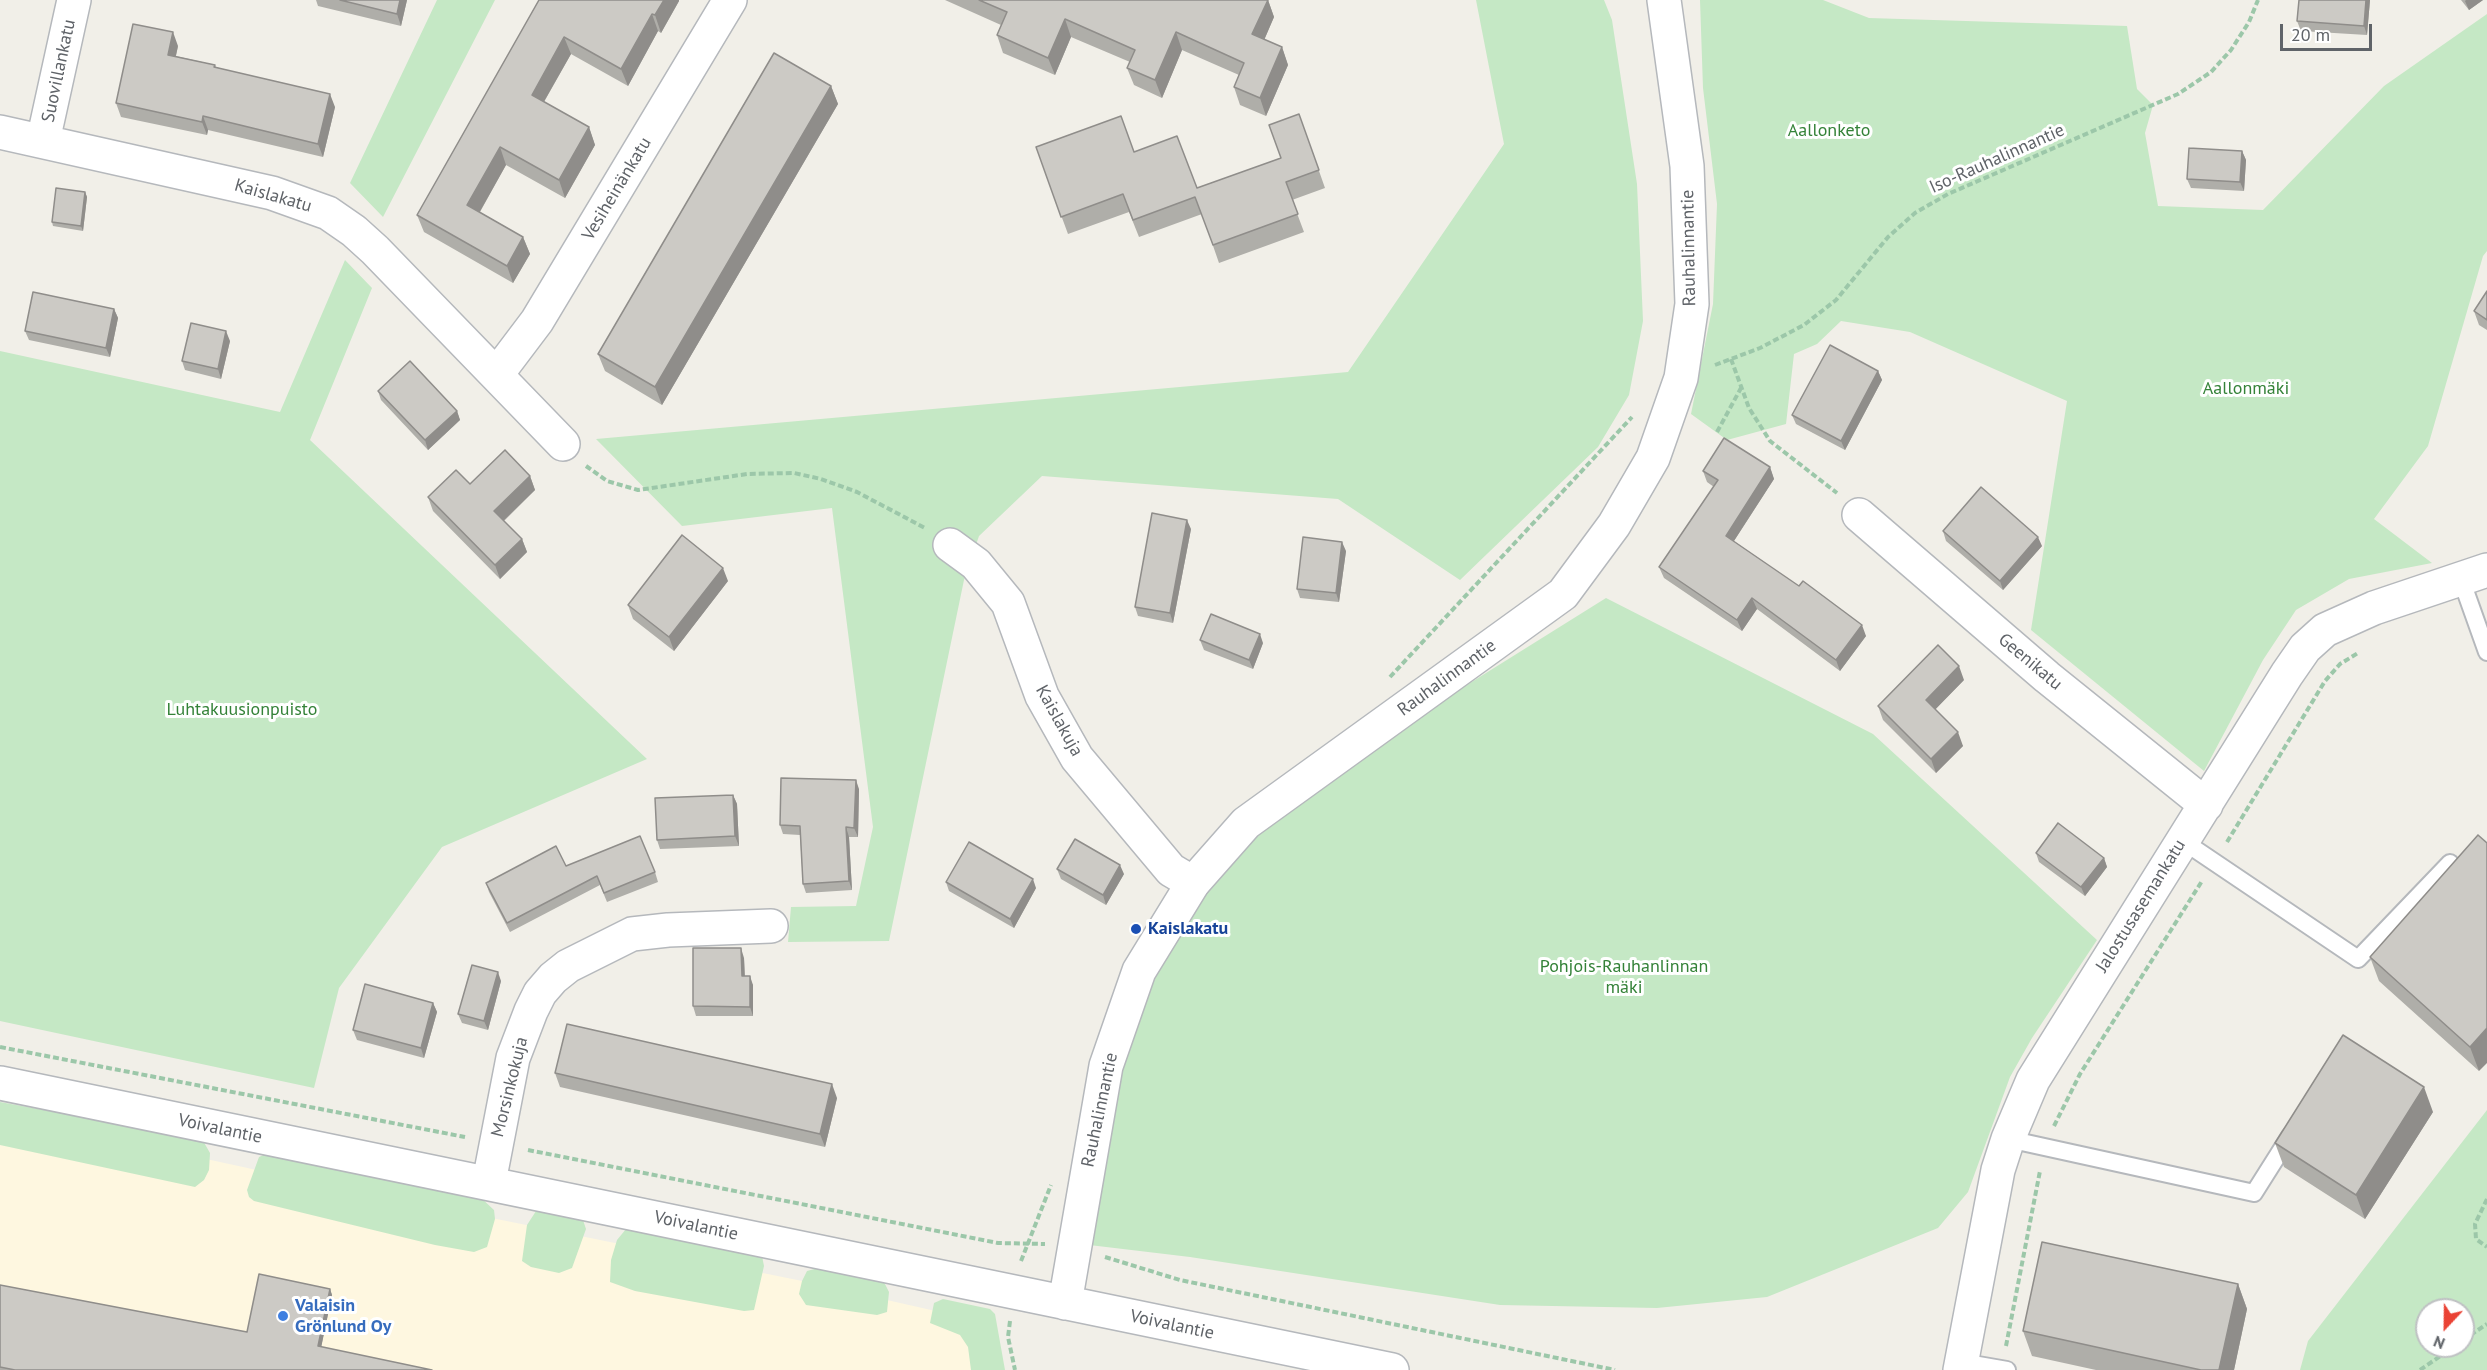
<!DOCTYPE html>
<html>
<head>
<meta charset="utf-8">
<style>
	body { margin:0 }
	#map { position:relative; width:2487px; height:1370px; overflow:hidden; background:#f1efe8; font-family:"PT Sans",sans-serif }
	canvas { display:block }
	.north { position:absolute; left:2415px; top:1298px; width:60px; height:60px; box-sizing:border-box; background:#fff; border:2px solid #bfc1c3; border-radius:50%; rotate:202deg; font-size:16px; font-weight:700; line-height:24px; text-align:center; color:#5f6368 }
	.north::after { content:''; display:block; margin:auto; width:21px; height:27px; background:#ea4335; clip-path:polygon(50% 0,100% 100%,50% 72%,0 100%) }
	.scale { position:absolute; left:2280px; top:24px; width:92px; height:27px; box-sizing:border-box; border:3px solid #5f6368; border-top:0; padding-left:8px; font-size:18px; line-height:21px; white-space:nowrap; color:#5f6368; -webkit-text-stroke:4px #fff; paint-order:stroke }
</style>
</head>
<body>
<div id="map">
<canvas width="2487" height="1370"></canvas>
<div class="north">N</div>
<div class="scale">20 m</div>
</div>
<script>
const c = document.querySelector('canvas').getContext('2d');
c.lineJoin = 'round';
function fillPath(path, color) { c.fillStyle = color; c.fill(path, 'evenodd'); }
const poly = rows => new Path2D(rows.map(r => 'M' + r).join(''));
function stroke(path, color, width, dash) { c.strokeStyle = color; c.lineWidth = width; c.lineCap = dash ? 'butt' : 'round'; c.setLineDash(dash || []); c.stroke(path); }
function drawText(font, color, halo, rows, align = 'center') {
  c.font = font + ' "PT Sans",sans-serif'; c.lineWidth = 6; c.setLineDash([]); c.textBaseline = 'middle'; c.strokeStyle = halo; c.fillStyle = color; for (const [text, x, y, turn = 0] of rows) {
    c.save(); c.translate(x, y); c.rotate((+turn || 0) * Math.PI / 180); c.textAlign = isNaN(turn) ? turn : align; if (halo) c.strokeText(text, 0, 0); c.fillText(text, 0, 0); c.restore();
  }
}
fillPath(poly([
	[0,1114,275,1174,812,1283,984,1322,996,1370,0,1370]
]), '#fef7e0');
fillPath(poly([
	[437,0,495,0,383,217,350,183],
	[1476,0,1604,0,1612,20,1637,184,1643,321,1629,395,1598,447,1460,580,1338,499,1042,476,979,536,964,580,889,941,788,942,791,907,856,906,873,827,832,508,682,526,596,439,1348,372,1504,144],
	[1700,0,1823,0,1869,18,2127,26,2137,89,2153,105,2145,133,2158,206,2263,210,2384,86,2487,14,2487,251,2483,256,2428,446,2374,519,2432,563,2349,579,2296,610,2263,660,2204,771,2031,630,2067,401,1910,332,1841,321,1817,344,1794,354,1786,424,1727,440,1691,414,1713,304,1717,204,1703,88],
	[345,260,372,288,310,440,647,759,442,847,339,988,314,1088,0,1021,0,351,280,412],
	[1606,598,1873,734,2097,940,2032,1038,2010,1077,1968,1192,1938,1228,1767,1297,1657,1308,1500,1305,1190,1257,1081,1244,1139,971,1246,823],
	[0,1102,202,1139,210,1153,209,1170,204,1180,195,1187,0,1145],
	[2487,1110,2487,1370,2300,1370,2308,1341],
	[2427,1310,2463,1310,2463,1346,2427,1346],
	[270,1152,479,1196,494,1210,495,1219,487,1247,474,1252,435,1245,254,1201,249,1197,247,1190,259,1157],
	[538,1208,583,1220,586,1229,572,1268,559,1273,531,1267,522,1261,527,1225],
	[636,1227,762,1256,764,1266,754,1310,744,1311,635,1291,610,1282,611,1260,617,1240,626,1229],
	[818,1268,884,1282,889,1292,887,1312,877,1315,806,1305,799,1294,802,1281,807,1271],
	[943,1299,990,1309,995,1314,1005,1370,971,1370,968,1347,960,1335,930,1323,934,1303]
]), '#c5e8c5');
const service = poly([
	[2461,579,2487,652],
	[2183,841,2358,959,2450,863],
	[2008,1139,2254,1193,2290,1136],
	[1961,1362,2007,1370]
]);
const minor = poly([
	[0,132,272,193,328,213,354,231,375,250,563,444],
	[43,141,74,0],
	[497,374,537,321,730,0],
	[1859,515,2047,677,2206,805],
	[950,545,976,564,1008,603,1042,696,1077,758,1171,870,1193,883],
	[489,1182,513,1058,531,1011,540,993,553,978,568,966,632,934,668,930,771,926],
	[1960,1370,1998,1170,2008,1139,2033,1080,2287,674,2305,648,2325,630,2374,608,2487,570]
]);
const tertiary = poly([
	[0,1083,1392,1370],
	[1065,1303,1106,1066,1139,971,1193,883,1246,823,1563,594,1614,525,1653,458,1681,378,1692,304,1687,166,1664,0]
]);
stroke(service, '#b5b8bc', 20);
stroke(minor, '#b5b8bc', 36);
stroke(tertiary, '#b5b8bc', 36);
stroke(poly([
	[1731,359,1749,408,1770,441,1837,493],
	[1715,365,1760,348,1804,325,1836,300,1888,237,1915,213,1948,194,2178,94,2211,72,2231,50,2249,22,2258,0],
	[1717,432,1741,388],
	[586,466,607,481,638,490,747,474,794,473,821,479,857,492,925,528],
	[1390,677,1632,417],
	[2227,842,2325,681,2340,664,2358,653],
	[0,1047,465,1137],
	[2054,1126,2080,1074,2202,881],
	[528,1150,998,1243,1045,1244],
	[2487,1199,2475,1224,2476,1239,2487,1247],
	[1105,1257,1180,1280,1615,1370],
	[1021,1261,1051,1185],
	[1010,1321,1008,1337,1015,1370],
	[2463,1340,2487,1324],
	[2006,1346,2040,1171],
	[2420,1370,2455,1346]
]), '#9cc7a9', 4, [6, 3]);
stroke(service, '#fff', 16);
stroke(minor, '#fff', 33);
stroke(tertiary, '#fff', 33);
fillPath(poly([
	[316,0,407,0,401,26,318,6],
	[539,0,679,0,679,1,661,33,658,31,628,86,571,54,544,102,589,127,595,145,565,198,506,165,480,212,523,237,530,254,513,283,424,232,417,215],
	[945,0,1268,0,1274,17,1264,40,1282,47,1288,65,1266,116,1240,105,1234,87,1239,75,1182,50,1162,98,1134,85,1127,68,1130,62,1071,37,1055,75,1003,53,997,35,1001,25],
	[2370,0,2367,35,2301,31,2297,21],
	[2461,0,2483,0,2469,10],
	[178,46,176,56,215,65,216,67,335,107,323,157,208,130,207,135,121,117,116,103],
	[831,86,838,104,662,405,605,371,598,354],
	[1299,114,1325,188,1292,200,1304,232,1219,263,1202,214,1139,237,1129,212,1068,234,1036,147,1134,152,1197,188,1281,158],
	[2242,151,2246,160,2244,191,2191,188,2187,179],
	[85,192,87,197,83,231,53,226,52,222],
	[2487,291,2487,330,2479,325,2474,311],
	[114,309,118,318,110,357,29,340,25,331],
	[230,341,221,379,185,370,182,361],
	[1878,371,1882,380,1845,450,1796,424,1792,415],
	[378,391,457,411,460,420,428,450,381,400],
	[1770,467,1774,479,1734,541,1866,636,1840,671,1757,609,1742,631,1664,578,1659,567,1714,487,1707,482,1703,471],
	[530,476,535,490,504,521,522,539,527,552,500,579,433,511,428,497,470,484],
	[1191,529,1173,623,1138,616,1135,607],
	[1943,531,2042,546,2003,590,1946,541],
	[1346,551,1339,602,1300,598,1297,589],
	[728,581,674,651,633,619,628,605],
	[1200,640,1263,643,1253,669,1204,650],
	[1964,680,1935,709,1963,746,1936,773,1883,720,1878,706],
	[859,789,858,837,849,837,852,890,806,893,803,884,800,835,783,834,780,825],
	[733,795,737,804,739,846,660,849,657,840],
	[2478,835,2479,1071,2379,981,2370,957],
	[2036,853,2104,858,2107,867,2085,896,2039,862],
	[566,866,655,872,658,882,607,902,600,885,510,932,489,892,486,883],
	[1057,869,1124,874,1106,905,1061,879],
	[946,882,1036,888,1014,928,949,891],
	[744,958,745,976,753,985,753,1016,696,1016,693,1006],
	[501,981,488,1030,462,1023,458,1014],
	[433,1003,437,1012,424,1058,357,1040,353,1030],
	[555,1073,837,1098,825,1147,560,1087],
	[2433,1112,2365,1219,2284,1167,2275,1143],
	[2238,1284,2247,1309,2234,1370,2096,1370,2032,1356,2023,1331],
	[0,1285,247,1332,330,1289,332,1295,321,1347,432,1370,0,1370]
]), '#afaea9');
fillPath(poly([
	[400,0,407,0,401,26,397,14],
	[664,0,679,0,679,1,661,33,655,15],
	[1268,0,1274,17,1259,52,1252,34],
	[2366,0,2370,0,2367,35,2364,26],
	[2466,0,2483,0,2469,10,2465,1],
	[652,14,658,31,628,86,621,69],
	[1065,19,1071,37,1055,75,1048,58],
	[173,32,178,46,173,68,168,55],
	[1176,32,1182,50,1162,98,1155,80],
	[564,37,571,54,538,112,532,95],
	[1282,47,1288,65,1266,116,1260,98],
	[831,86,838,104,662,405,655,387],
	[330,94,335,107,323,157,318,144],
	[203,116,208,130,207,135,202,122],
	[589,127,595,145,565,198,559,180],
	[500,147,506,165,474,222,467,205],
	[2242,151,2246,160,2244,191,2240,182],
	[85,192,87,197,83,231,81,226],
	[523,237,530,254,513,283,507,266],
	[114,309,118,318,110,357,106,348],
	[226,331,230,341,221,379,218,369],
	[1878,371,1882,380,1845,450,1841,441],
	[457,411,460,420,428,450,425,440],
	[1770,467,1774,479,1730,547,1726,536],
	[530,476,535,490,499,525,494,511],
	[1187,520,1191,529,1173,623,1170,613],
	[2038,537,2042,546,2003,590,2000,581],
	[522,539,527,552,500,579,495,565],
	[1342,542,1346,551,1339,602,1336,593],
	[723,568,728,581,674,651,669,637],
	[1752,598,1757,609,1742,631,1737,620],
	[1862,625,1866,636,1840,671,1836,660],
	[1260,634,1263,643,1253,669,1249,660],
	[1959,666,1964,680,1931,714,1926,700],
	[1958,732,1963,746,1936,773,1931,759],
	[856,780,859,789,858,837,854,828],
	[733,795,737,804,739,846,735,836],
	[846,827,849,837,852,890,849,881],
	[2104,858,2107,867,2085,896,2081,887],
	[1120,865,1124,874,1106,905,1103,895],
	[1033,879,1036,888,1014,928,1010,919],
	[741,948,744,958,745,985,742,976],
	[498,972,501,981,488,1030,484,1021],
	[750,976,753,985,753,1016,750,1007],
	[433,1003,437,1012,424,1058,421,1048],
	[2487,1028,2487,1063,2479,1071,2470,1047],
	[832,1084,837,1098,825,1147,820,1134],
	[2424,1087,2433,1112,2365,1219,2356,1195],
	[2238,1284,2247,1309,2234,1370,2219,1370],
	[330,1289,332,1295,320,1353,318,1346]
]), '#8f8d8a');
const building = poly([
	[340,0,400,0,397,14,340,0],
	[539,0,664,0,655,15,652,14,621,69,564,37,532,95,589,127,559,180,500,147,467,205,523,237,507,266,417,215,539,0],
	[979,0,1268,0,1252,34,1282,47,1260,98,1234,87,1244,63,1176,32,1155,80,1127,68,1135,50,1065,19,1048,58,997,35,1007,12,979,0],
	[2299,0,2366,0,2364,26,2297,21,2299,0],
	[133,24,173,32,168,55,215,65,214,67,330,94,318,144,203,116,202,122,116,103,133,24],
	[774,53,831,86,655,387,598,354,774,53],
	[1299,114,1319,170,1286,182,1298,214,1213,245,1195,197,1133,220,1123,194,1061,217,1036,147,1121,116,1134,152,1177,136,1197,188,1281,158,1269,125,1299,114],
	[2189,148,2242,151,2240,182,2187,179,2189,148],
	[56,188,85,192,81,226,52,222,56,188],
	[2487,291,2487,320,2474,311,2487,291],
	[33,292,114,309,106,348,25,331,33,292],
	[191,323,226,331,218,369,182,361,191,323],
	[1830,345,1878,371,1841,441,1792,415,1830,345],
	[410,361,457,411,425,440,378,391,410,361],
	[1724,438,1770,467,1726,536,1799,586,1803,581,1862,625,1836,660,1752,598,1737,620,1659,567,1718,480,1703,471,1724,438],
	[505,450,530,476,494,511,522,539,495,565,428,497,456,470,470,484,505,450],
	[1981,487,2038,537,2000,581,1943,531,1981,487],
	[1152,513,1187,520,1170,613,1135,607,1152,513],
	[682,535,723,568,669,637,628,605,682,535],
	[1303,537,1342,542,1336,593,1297,589,1303,537],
	[1211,614,1260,634,1249,660,1200,640,1211,614],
	[1938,645,1959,666,1926,700,1958,732,1931,759,1878,706,1938,645],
	[781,778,856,780,854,828,846,827,849,881,803,884,800,826,780,825,781,778],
	[733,795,735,836,657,840,655,798,733,795],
	[2058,823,2104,858,2081,887,2036,853,2058,823],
	[2478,835,2487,843,2487,1028,2470,1047,2370,957,2478,835],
	[640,836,655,872,604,893,597,876,507,923,486,883,556,846,566,866,640,836],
	[1075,839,1120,865,1103,895,1057,869,1075,839],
	[969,842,1033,879,1010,919,946,882,969,842],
	[693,948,741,948,742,976,750,976,750,1007,693,1006,693,948],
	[472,965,498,972,484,1021,458,1014,472,965],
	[365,984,433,1003,421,1048,353,1030,365,984],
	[567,1024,832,1084,820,1134,555,1073,567,1024],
	[2343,1035,2424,1087,2356,1195,2275,1143,2343,1035],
	[2042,1242,2238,1284,2219,1370,2201,1370,2023,1331,2042,1242],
	[259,1274,330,1289,318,1346,432,1370,15,1370,0,1367,0,1285,247,1332,259,1274]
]);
fillPath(building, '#cccac5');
stroke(building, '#8f8d8a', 1.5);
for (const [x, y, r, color] of [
	[1136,929,6,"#1a4fb4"],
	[283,1316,6,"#3f7fe0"]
]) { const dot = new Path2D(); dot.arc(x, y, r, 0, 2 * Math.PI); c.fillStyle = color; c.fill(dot); stroke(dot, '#fff', 2); }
drawText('18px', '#5f6368', '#fff', [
	["Suovillankatu",59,71,-78],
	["Iso-Rauhalinnantie",1997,159,-24],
	["Vesiheinänkatu",617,189,-59],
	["Kaislakatu",273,196,16],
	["Rauhalinnantie",1689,248,-91],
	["Geenikatu",2030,662,40],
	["Rauhalinnantie",1447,678,-36],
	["Kaislakuja",1059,721,61],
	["Jalostusasemankatu",2141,906,-58],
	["Morsinkokuja",510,1087,-76],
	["Rauhalinnantie",1100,1110,-78],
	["Voivalantie",220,1129,12],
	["Voivalantie",696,1226,12],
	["Voivalantie",1172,1325,12]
]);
drawText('18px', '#348238', '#fff', [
	["Aallonketo",1829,131],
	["Aallonmäki",2246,389],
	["Luhtakuusionpuisto",242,710],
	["Pohjois-Rauhanlinnan",1624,967],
	["mäki",1624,988]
]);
drawText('bold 18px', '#164399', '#fff', [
	["Kaislakatu",1148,929]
], 'left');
drawText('bold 18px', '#366cbe', '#fff', [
	["Valaisin",295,1306],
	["Grönlund Oy",295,1327]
], 'left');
</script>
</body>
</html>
